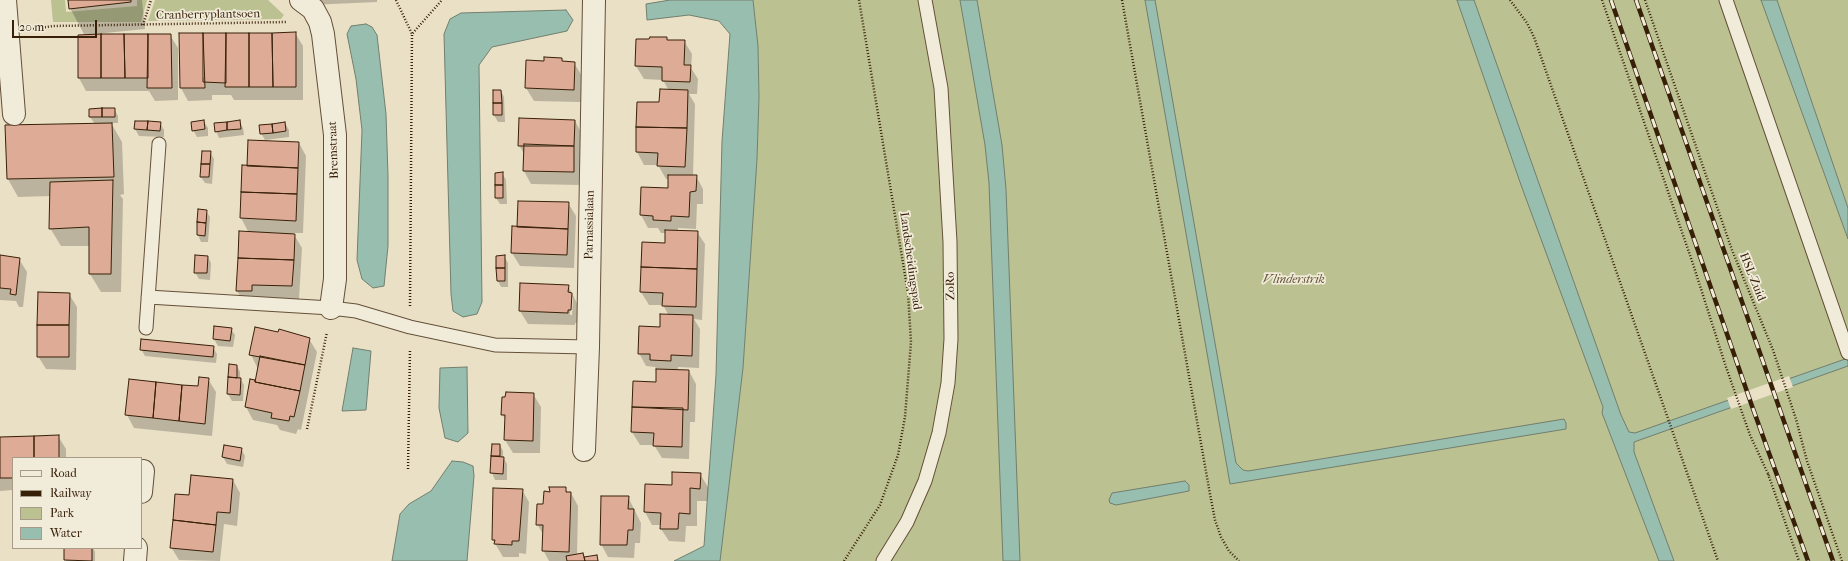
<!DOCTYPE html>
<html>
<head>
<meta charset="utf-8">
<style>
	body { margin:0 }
	#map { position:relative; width:1848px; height:561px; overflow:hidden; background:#eae0c6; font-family:"IM FELL French Canon",serif }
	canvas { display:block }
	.legend { position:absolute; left:12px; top:457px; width:130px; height:92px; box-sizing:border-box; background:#f1ebda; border:1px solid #a79a86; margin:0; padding:5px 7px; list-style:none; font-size:12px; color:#382008 }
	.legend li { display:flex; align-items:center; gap:8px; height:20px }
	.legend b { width:20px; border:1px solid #a79a86 }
	.scale { position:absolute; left:12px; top:20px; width:85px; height:18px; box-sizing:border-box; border:2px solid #382008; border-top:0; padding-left:5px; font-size:12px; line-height:14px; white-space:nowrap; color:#382008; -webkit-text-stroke:3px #f1ebda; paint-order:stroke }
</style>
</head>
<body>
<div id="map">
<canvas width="1848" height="561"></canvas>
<ul class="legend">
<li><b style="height:5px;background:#f1ebda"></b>Road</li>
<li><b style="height:5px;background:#382008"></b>Railway</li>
<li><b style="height:11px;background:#bcc191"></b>Park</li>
<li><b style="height:11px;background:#98beb0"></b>Water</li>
</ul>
<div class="scale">20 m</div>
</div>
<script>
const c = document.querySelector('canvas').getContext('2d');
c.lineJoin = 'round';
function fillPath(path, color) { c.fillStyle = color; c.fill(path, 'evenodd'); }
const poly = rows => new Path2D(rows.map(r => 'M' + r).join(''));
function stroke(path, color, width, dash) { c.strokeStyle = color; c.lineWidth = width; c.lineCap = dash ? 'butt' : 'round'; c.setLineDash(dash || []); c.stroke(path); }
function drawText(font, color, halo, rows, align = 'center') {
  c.font = font + ' "IM FELL French Canon",serif'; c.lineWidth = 3.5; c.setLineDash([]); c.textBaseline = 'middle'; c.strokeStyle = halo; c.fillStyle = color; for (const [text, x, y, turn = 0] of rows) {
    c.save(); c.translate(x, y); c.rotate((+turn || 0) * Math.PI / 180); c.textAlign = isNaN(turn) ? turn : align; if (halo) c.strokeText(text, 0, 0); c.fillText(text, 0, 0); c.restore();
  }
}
fillPath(poly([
	[51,0,65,0,66,12,137,6,137,0,147,0,141,22,53,22],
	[155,0,268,0,284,15,281,19,148,21],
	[753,0,1848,0,1848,561,720,561,743,368,757,159,759,97,758,46]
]), '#bcc191');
const water = poly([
	[670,0,753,0,758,46,759,97,757,159,743,368,720,561,674,561,704,546,716,375,722,141,730,34,719,21,689,15,647,20,646,4,670,0],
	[960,0,977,0,1002,145,1006,189,1020,561,1003,561,989,183,985,145,960,0],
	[1145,0,1155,0,1236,463,1243,470,1248,471,1564,419,1566,423,1566,429,1230,484,1145,0],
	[1457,0,1474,0,1621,415,1629,432,1635,433,1848,358,1848,366,1634,442,1634,452,1674,561,1659,561,1602,413,1603,407,1521,185,1457,0],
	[1761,0,1777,0,1848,208,1848,239,1761,0],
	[566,10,573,20,567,31,492,47,479,65,482,302,477,314,463,317,453,311,451,294,444,34,450,19,461,13,566,10],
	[366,24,372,27,377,35,386,114,388,176,388,246,384,286,373,288,362,279,357,260,362,130,356,79,347,34,351,26,366,24],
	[353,348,371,351,366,410,342,411,353,348],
	[467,367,468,433,458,442,445,438,439,408,440,368,467,367],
	[452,461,463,462,473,466,474,476,467,561,392,561,400,514,409,504,431,491,452,461],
	[1185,481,1189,485,1189,491,1116,505,1110,503,1109,500,1112,493,1185,481]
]);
fillPath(water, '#98beb0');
stroke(water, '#727f6d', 1);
fillPath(poly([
	[1789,376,1793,387,1731,409,1727,398]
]), '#eae0c6');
fillPath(poly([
	[69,0,142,0,145,29,95,34,95,36,170,35,178,48,178,100,155,101,149,91,86,91,79,78,79,36,85,36,70,8],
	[308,0,377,0,377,2,310,5],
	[295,33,303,46,303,100,234,100,231,95,212,95,212,100,188,101,181,88],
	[666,38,668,41,684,41,692,54,691,68,698,79,697,94,689,94,695,104,693,176,696,176,703,189,703,204,697,204,696,229,678,228,678,231,697,232,705,244,702,320,694,319,700,329,699,368,678,367,678,371,689,371,696,384,695,422,690,422,689,459,662,458,654,445,640,445,632,432,657,384,657,370,655,367,646,366,639,353,669,316,663,305,649,305,641,292,666,244,666,233,661,233,658,228,648,228,641,215,669,189,669,179,666,179,658,165,644,165,637,152,660,103,669,91,663,80,644,79,636,66,637,40],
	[561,59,563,62,574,63,582,76,581,102,534,101,526,88,545,62],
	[494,91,501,91,504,97,505,122,498,122,494,115],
	[114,109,118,116,118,123,111,123,122,142,124,194,120,195,123,199,121,292,101,292,90,274,90,246,61,246,50,228,51,196,18,197,8,179,95,124,90,117],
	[239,121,243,128,244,135,219,138,216,131],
	[575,121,582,134,580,185,531,184,524,171,524,154,519,145],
	[136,122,160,123,164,130,164,137,139,136,135,129],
	[204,122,208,128,208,136,197,137,193,130],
	[285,123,289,130,289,137,265,140,261,133],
	[299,143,306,156,303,233,293,233,302,248,299,299,259,297,245,304,237,291,249,233,241,218,248,166],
	[210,152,214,159,212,184,205,183,201,177],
	[502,173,506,180,507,204,500,204,496,198],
	[568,203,576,216,574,268,520,266,512,253,513,227,518,227],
	[199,210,206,211,210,217,208,242,201,242,198,235],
	[0,256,19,259,27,272,23,307,19,307,16,301,0,300],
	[504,256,508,263,508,287,501,287,498,281],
	[208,257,211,263,210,280,199,279,195,272],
	[568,286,579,307,578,323,575,323,575,325,528,324,520,311],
	[571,296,573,298,572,315,570,315],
	[69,294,77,307,76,370,46,369,38,356],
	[231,329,235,335,233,347,218,346,214,339],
	[309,339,317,352,301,430,298,429,296,434,280,430,277,425,253,420,246,407,251,380,256,381,258,369,251,355],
	[213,347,217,354,216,363,145,356,141,349],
	[230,365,237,366,240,372,240,378,244,385,243,401,232,401,228,394],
	[208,379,216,392,212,436,134,428,127,415,198,387],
	[533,394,541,407,540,453,513,453,505,440,506,420,502,414],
	[58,436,66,449,66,458,13,458,13,490,0,491,0,437],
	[493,445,500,445,503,451,503,457,507,464,507,480,495,480,492,473],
	[241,449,245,456,243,467,227,464,223,457],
	[700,474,708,487,707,501,697,501,697,526,686,526,685,542,669,541,661,529,662,525,652,525,645,512,673,486],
	[233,480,240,493,237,526,224,524,220,561,179,560,171,547,190,497],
	[565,488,568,493,571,493,578,506,577,555,583,554,585,558,596,556,599,561,549,561,543,550,543,534,537,524,544,505,551,493],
	[494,489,522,490,529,502,526,554,519,553,519,557,503,557,493,540],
	[628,497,641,523,640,543,635,543,634,558,608,557,601,544],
	[65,548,93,548,95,552,95,561,66,561]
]), '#0003');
const building = poly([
	[68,0,131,0,131,2,69,9,68,0],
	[296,32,296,87,273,87,272,33,296,32],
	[179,33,203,33,205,88,180,88,179,33],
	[203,33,226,33,226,83,203,82,203,33],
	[226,33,249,33,249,87,225,87,226,33],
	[249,33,272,33,273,87,249,87,249,33],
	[101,34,101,78,78,78,78,35,101,34],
	[101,34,124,34,125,78,101,78,101,34],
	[124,34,148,34,148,78,125,78,124,34],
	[148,34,171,34,172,88,147,88,148,34],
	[650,37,667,37,667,40,685,40,684,65,691,65,690,82,662,81,662,67,635,66,636,39,649,39,650,37],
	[544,57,562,58,562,61,575,62,574,90,525,88,526,60,544,61,544,57],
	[660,89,688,90,687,128,636,127,637,102,659,102,660,89],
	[493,90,501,90,502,103,493,103,493,90],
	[493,103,502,103,502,115,493,115,493,103],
	[102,108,115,108,115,117,102,117,102,108],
	[102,108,102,117,89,117,89,109,102,108],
	[519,118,575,120,574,146,518,146,519,118],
	[204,120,205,129,192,131,191,122,204,120],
	[240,120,241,129,227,130,227,122,240,120],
	[135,121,148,121,147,130,134,129,135,121],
	[148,121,161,122,160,131,147,130,148,121],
	[227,122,227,130,215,132,214,123,227,122],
	[285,122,286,131,273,133,272,124,285,122],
	[112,123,114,177,7,179,5,125,112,123],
	[272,124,273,133,260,134,259,125,272,124],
	[636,127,687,128,685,167,657,166,658,153,636,152,636,127],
	[248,140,299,142,298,168,247,166,248,140],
	[524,144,574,146,574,172,523,171,524,144],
	[202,151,211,151,210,164,201,164,202,151],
	[201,164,210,164,209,177,200,177,201,164],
	[242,165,298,168,297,194,241,192,242,165],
	[503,172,503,185,495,185,495,173,503,172],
	[668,175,697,175,696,191,690,192,689,217,671,216,671,221,653,220,653,216,640,215,641,187,668,188,668,175],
	[113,180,111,274,89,274,89,227,49,229,50,182,113,180],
	[495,185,503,185,503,198,495,198,495,185],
	[241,192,297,194,296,221,240,218,241,192],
	[518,201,569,202,568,229,517,227,518,201],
	[198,209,207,210,206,223,197,222,198,209],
	[197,222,206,223,205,236,197,235,197,222],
	[512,226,568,229,567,255,511,253,512,226],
	[665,230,698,231,697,269,641,267,642,242,665,243,665,230],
	[239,231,295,234,294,260,238,258,239,231],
	[0,255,20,258,16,295,10,294,11,289,0,288,0,255],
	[195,255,208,256,207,273,194,273,195,255],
	[505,255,505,268,496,268,496,256,505,255],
	[238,258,294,260,292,286,252,285,252,291,236,291,238,258],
	[641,267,697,269,696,307,662,306,663,293,640,292,641,267],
	[496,268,505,268,505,281,497,281,496,268],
	[520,283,569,285,568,292,572,293,571,310,568,310,568,313,519,311,520,283],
	[38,292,70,293,69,325,37,325,38,292],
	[660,314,693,315,692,356,671,355,671,361,650,360,650,354,638,354,639,326,660,327,660,314],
	[37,325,69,325,69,357,37,357,37,325],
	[214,326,232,328,230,341,213,339,214,326],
	[255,327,278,332,279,329,310,338,305,365,249,355,255,327],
	[141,339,214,346,213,357,140,350,141,339],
	[260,356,305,365,300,391,255,382,260,356],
	[229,364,237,365,237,378,228,377,229,364],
	[656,369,689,370,688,410,632,407,633,381,656,382,656,369],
	[199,377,209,378,205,424,179,421,182,385,198,386,199,377],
	[228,377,241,378,240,395,227,394,228,377],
	[129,379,156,382,153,418,125,415,129,379],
	[250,379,255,380,255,382,300,391,294,417,290,416,289,421,271,418,272,413,245,407,250,379],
	[156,382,182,385,179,421,153,418,156,382],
	[506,392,534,393,533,441,504,440,505,415,501,415,502,397,505,397,506,392],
	[632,407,683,408,682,447,653,446,654,433,631,432,632,407],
	[59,435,59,458,34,458,34,436,59,435],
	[34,436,34,458,13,458,13,478,0,478,0,437,34,436],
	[492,444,500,444,500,456,491,456,492,444],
	[224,445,242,448,240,461,222,457,224,445],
	[491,456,504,457,503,474,490,473,491,456],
	[672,472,701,473,700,489,690,488,690,514,679,513,678,529,660,529,661,513,644,512,645,484,672,485,672,472],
	[191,475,233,479,230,513,217,512,216,525,173,520,175,494,189,495,191,475],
	[549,487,566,487,566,492,571,492,569,552,542,551,543,525,536,525,537,504,543,504,544,491,550,492,549,487],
	[493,488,523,489,519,541,512,541,512,545,494,544,495,540,492,540,493,488],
	[601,496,629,496,628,509,634,509,633,530,628,530,627,545,600,545,601,496],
	[173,520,216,525,213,552,170,548,173,520],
	[64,548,92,548,92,561,64,560,64,548],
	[583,553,585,561,567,561,566,556,583,553],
	[597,555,598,561,585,561,584,557,597,555]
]);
fillPath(building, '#ddab96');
stroke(building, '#382008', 1);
const service = poly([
	[1726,0,1848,353],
	[148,297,331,308,356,311,410,327,495,345,588,347],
	[146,328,159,144],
	[883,561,907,522,925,481,939,433,948,383,951,339,950,242,941,88,925,0]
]);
const minor = poly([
	[5,0,14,114],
	[301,0,313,9,320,22,323,34,335,135,335,279,331,308],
	[584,450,588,347,594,0],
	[141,492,143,471],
	[135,561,136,548]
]);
stroke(service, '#645038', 15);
stroke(minor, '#645038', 24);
stroke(poly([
	[396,0,412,34],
	[1122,0,1210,494,1215,520,1221,537,1229,551,1239,561],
	[1510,0,1527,23,1534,37,1718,561],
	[1602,0,1693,264,1726,367,1750,435,1769,476],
	[1645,0,1732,250,1773,350,1796,419,1807,461,1842,561],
	[143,25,151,0],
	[33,29,53,26,287,22],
	[410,306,412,34,442,0],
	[307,429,327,332],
	[408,469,410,349],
	[1768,474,1799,561],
	[844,561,880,505,898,455,905,417,911,342,908,293,859,0]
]), '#382008', 2.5, [1, 2]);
stroke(service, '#f1ebda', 13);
stroke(minor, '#f1ebda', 22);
const rail = poly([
	[1611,0,1752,406,1808,561],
	[1636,0,1833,561]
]);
stroke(rail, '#382008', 4.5);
stroke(rail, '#f1ebda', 3, [9]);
drawText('12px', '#382008', '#f1ebda', [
	["Cranberryplantsoen",208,15,-1],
	["Bremstraat",334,150,-92],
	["Parnassialaan",590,225,-89],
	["Landscheidingspad",910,261,82],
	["HSL-Zuid",1752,277,68],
	["ZoRo",951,286,-91]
]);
drawText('italic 12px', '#605031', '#f1ebda', [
	["Vlinderstrik",1294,280]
]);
</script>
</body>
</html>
